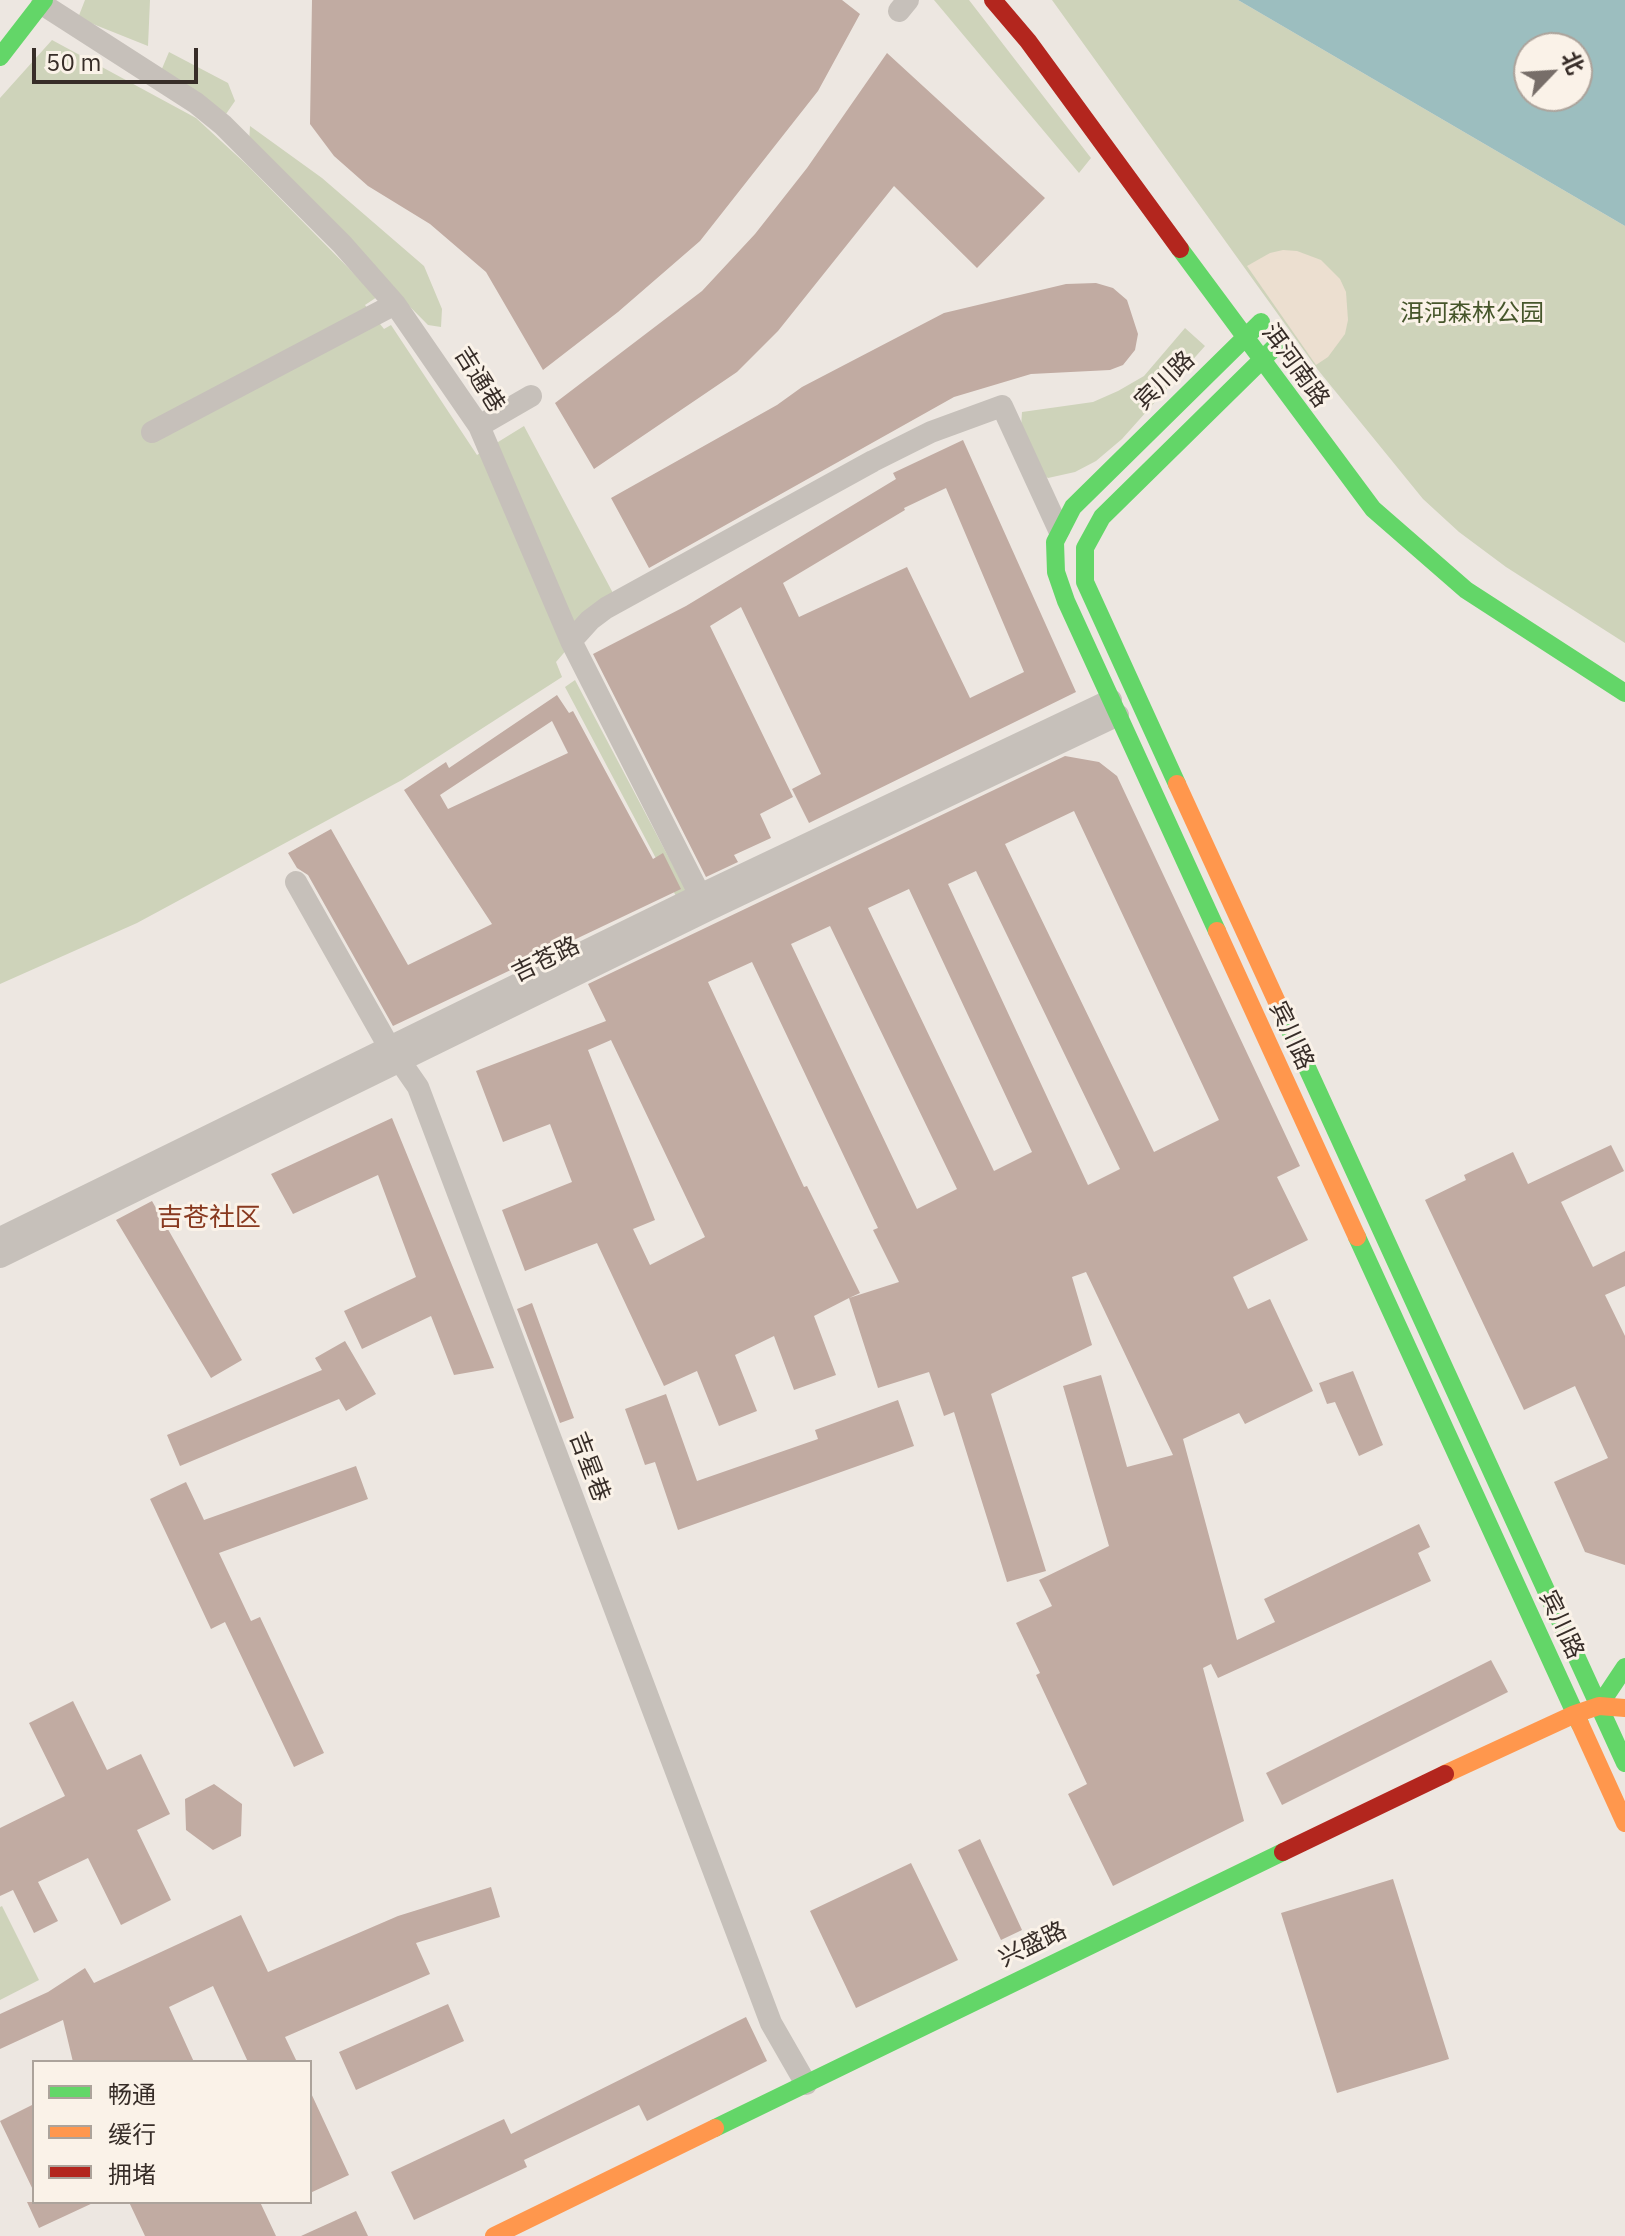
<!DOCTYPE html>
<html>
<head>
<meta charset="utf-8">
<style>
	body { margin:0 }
	#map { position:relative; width:1625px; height:2236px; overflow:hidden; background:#ede7e1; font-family:"IBM Plex Sans","Noto Sans SC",sans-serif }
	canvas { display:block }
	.legend { position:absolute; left:32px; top:2060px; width:280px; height:144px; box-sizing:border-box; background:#faf2e8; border:2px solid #aca39b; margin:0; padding:10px 14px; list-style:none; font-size:24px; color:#372d28 }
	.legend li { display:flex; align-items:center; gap:16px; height:40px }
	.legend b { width:40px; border:2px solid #aca39b }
	.north { position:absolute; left:1513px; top:32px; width:80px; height:80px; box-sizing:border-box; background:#faf2e8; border:2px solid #aca39b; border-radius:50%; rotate:65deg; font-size:22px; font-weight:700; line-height:32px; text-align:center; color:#372d28 }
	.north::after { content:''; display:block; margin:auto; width:28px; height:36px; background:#776e69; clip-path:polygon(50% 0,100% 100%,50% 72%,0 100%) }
	.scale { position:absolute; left:32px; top:48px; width:166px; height:36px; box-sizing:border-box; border:4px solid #372d28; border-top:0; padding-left:10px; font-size:24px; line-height:28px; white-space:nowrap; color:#372d28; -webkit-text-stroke:6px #faf2e8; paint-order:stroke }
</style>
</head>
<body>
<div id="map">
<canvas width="1625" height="2236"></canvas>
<ul class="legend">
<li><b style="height:10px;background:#63d668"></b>畅通</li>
<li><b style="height:10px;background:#ff974d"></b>缓行</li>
<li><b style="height:10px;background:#b3261e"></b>拥堵</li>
</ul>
<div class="north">北</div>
<div class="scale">50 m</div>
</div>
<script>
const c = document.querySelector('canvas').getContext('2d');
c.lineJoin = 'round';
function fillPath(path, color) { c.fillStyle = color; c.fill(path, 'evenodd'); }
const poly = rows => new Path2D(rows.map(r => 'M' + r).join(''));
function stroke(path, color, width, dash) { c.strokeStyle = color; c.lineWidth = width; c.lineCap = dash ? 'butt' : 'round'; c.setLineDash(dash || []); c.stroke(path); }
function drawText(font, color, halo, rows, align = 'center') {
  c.font = font + ' "IBM Plex Sans","Noto Sans SC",sans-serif'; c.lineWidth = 6; c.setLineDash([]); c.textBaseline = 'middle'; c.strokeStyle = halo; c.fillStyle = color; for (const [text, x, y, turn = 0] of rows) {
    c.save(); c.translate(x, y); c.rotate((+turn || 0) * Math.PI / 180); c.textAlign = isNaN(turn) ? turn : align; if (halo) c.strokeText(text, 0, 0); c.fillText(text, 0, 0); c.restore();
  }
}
fillPath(poly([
	[85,0,150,0,148,46,78,18],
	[934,0,969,0,1091,158,1079,173],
	[1052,0,1238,0,1625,226,1625,643,1506,567,1459,532,1423,499,1318,370],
	[52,40,196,118,247,165,377,297,365,305,384,329,391,325,477,455,524,426,614,595,556,662,562,677,402,780,137,923,0,984,0,98],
	[169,52,228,83,235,101,226,114,161,71],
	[250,126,322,178,424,266,442,309,441,327,428,325,249,144],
	[1185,328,1205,346,1122,439,1096,461,1075,472,1048,478,1036,470,1021,428,1022,412,1093,402,1118,391,1144,376],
	[575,680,687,892,677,898,565,687],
	[2,1906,39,1980,0,2000,0,1907]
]), '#ced3ba');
fillPath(poly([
	[1283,250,1297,251,1321,260,1340,279,1346,292,1348,320,1345,334,1328,357,1316,365,1247,266,1270,253]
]), '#ecdfd0');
fillPath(poly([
	[1238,0,1625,0,1625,226],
	[1529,48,1577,48,1577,96,1529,96]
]), '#9cbebf');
fillPath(poly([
	[312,0,842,0,860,14,818,91,700,241,618,312,543,370,486,272,430,224,368,186,334,156,310,124],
	[887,53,1045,198,977,268,894,186,778,331,737,372,594,469,555,403,702,291,755,234,807,168],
	[1096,283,1113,288,1127,300,1138,334,1135,350,1123,365,1110,370,1031,374,954,397,649,568,611,498,777,405,802,387,944,313,1066,284],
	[963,440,1076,692,809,823,792,789,821,774,741,607,710,626,793,797,760,814,771,838,734,855,738,862,706,877,593,654,686,606,896,479,893,473],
	[946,488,1024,672,970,698,907,567,799,617,783,583,905,510,904,508],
	[557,695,569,713,573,711,653,859,663,853,681,889,393,1026,308,875,297,868,288,853,331,829,408,965,492,924,404,790,446,762,449,768],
	[552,721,568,753,448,809,440,795],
	[1065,756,1099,762,1117,776,1300,1166,1277,1177,1308,1240,1233,1277,1248,1309,1270,1299,1313,1391,1245,1424,1239,1413,1183,1439,1237,1640,1275,1622,1264,1599,1419,1524,1430,1547,1418,1553,1431,1581,1218,1678,1211,1664,1203,1668,1244,1821,1113,1886,1068,1794,1087,1784,1036,1675,1040,1673,1016,1623,1052,1606,1039,1580,1109,1546,1063,1386,1101,1375,1127,1467,1173,1455,1086,1272,1072,1277,1092,1345,991,1394,1046,1571,1007,1582,954,1412,944,1416,929,1372,878,1388,849,1298,814,1316,836,1375,794,1390,774,1336,735,1355,757,1411,719,1426,697,1371,664,1386,597,1243,525,1271,502,1210,572,1182,550,1124,503,1142,476,1071,606,1021,588,984],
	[1074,811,1219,1120,1154,1152,1005,844],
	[976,871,1120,1169,1088,1185,948,884],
	[909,889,1032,1152,994,1171,868,908],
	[830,926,957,1189,917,1209,791,944],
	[752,962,878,1228,873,1230,899,1282,849,1298,860,1293,807,1186,804,1187,708,982],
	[611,1040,705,1237,650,1265,633,1229,655,1220,588,1050],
	[392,1118,494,1368,454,1375,431,1316,362,1349,344,1311,416,1277,378,1175,293,1214,271,1174],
	[1611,1145,1624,1171,1561,1202,1593,1267,1625,1251,1625,1286,1605,1295,1625,1336,1625,1565,1585,1552,1554,1482,1608,1458,1575,1386,1524,1410,1425,1200,1466,1180,1464,1175,1513,1152,1528,1184],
	[152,1201,242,1360,211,1378,116,1220],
	[532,1303,574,1418,560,1423,517,1309],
	[345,1341,376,1394,346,1411,339,1399,180,1466,167,1435,322,1370,315,1358],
	[1353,1371,1383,1445,1359,1456,1335,1402,1327,1404,1319,1383],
	[666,1394,697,1481,818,1439,815,1430,898,1400,914,1446,678,1530,655,1462,645,1465,625,1409],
	[356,1466,368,1499,219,1553,251,1621,260,1617,324,1753,294,1767,225,1622,211,1629,150,1499,186,1482,204,1520],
	[1491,1660,1508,1692,1282,1805,1266,1773],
	[73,1701,107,1770,141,1754,170,1814,137,1830,171,1900,121,1925,88,1858,38,1882,58,1921,34,1933,13,1890,0,1896,0,1828,65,1796,29,1723],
	[214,1784,242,1804,241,1836,213,1850,186,1830,185,1799],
	[980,1839,1022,1930,1001,1940,958,1850],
	[911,1863,958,1960,856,2008,810,1911],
	[1393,1879,1449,2059,1337,2093,1281,1913],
	[491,1887,500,1917,416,1943,430,1974,285,2037,297,2062,248,2062,213,1986,169,2007,194,2062,73,2062,63,2020,0,2049,0,2014,48,1992,85,1968,94,1983,241,1915,268,1972,398,1916],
	[448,2004,464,2041,356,2090,339,2052],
	[746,2017,767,2061,647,2121,639,2105,524,2160,527,2167,414,2220,391,2172,504,2119,511,2134],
	[310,2091,349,2175,310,2193],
	[34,2104,34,2192,0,2121],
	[27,2202,95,2202,39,2228],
	[129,2202,260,2202,276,2236,145,2236],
	[356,2211,368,2236,301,2236]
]), '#c1aba2');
stroke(poly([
	[42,4,196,103,223,125,342,244,395,304,479,426,571,641,706,907],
	[899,11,908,0],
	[479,426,531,396],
	[152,432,395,304],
	[571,641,590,620,606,608,873,461,931,432,1002,406,1059,530],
	[296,882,384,1038,418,1087,771,2023,806,2084],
	[0,1238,700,895,1111,700],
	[0,1257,708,910,1118,715]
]), '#c6c0ba', 22);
stroke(poly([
	[0,57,44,0],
	[1180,249,1373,509,1466,590,1625,693],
	[1177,784,1085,582,1085,548,1102,517,1278,344],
	[1217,931,1066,601,1056,572,1055,542,1073,507,1261,322],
	[1282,1013,1625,1763],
	[1357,1237,1580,1724],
	[1599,1706,1625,1667],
	[715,2128,1283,1852]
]), '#63d668', 18);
stroke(poly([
	[1177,784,1282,1013],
	[1217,931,1357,1237],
	[1580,1724,1625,1823],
	[1445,1774,1575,1714,1599,1706,1625,1708],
	[494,2236,715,2128]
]), '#ff974d', 18);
stroke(poly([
	[993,0,1028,41,1180,249],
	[1283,1852,1445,1774]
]), '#b3261e', 18);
drawText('24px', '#46562b', '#faf2e8', [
	["洱河森林公园",1472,314]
]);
drawText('24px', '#372d28', '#faf2e8', [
	["洱河南路",1295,366,54],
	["吉通巷",479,380,58],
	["宾川路",1165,381,-44],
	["吉苍路",546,960,-26],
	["宾川路",1291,1036,65],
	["吉星巷",589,1467,69],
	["宾川路",1561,1625,65],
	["兴盛路",1033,1945,-26]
]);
drawText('26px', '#88391f', '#faf2e8', [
	["吉苍社区",209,1218]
]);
</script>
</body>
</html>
